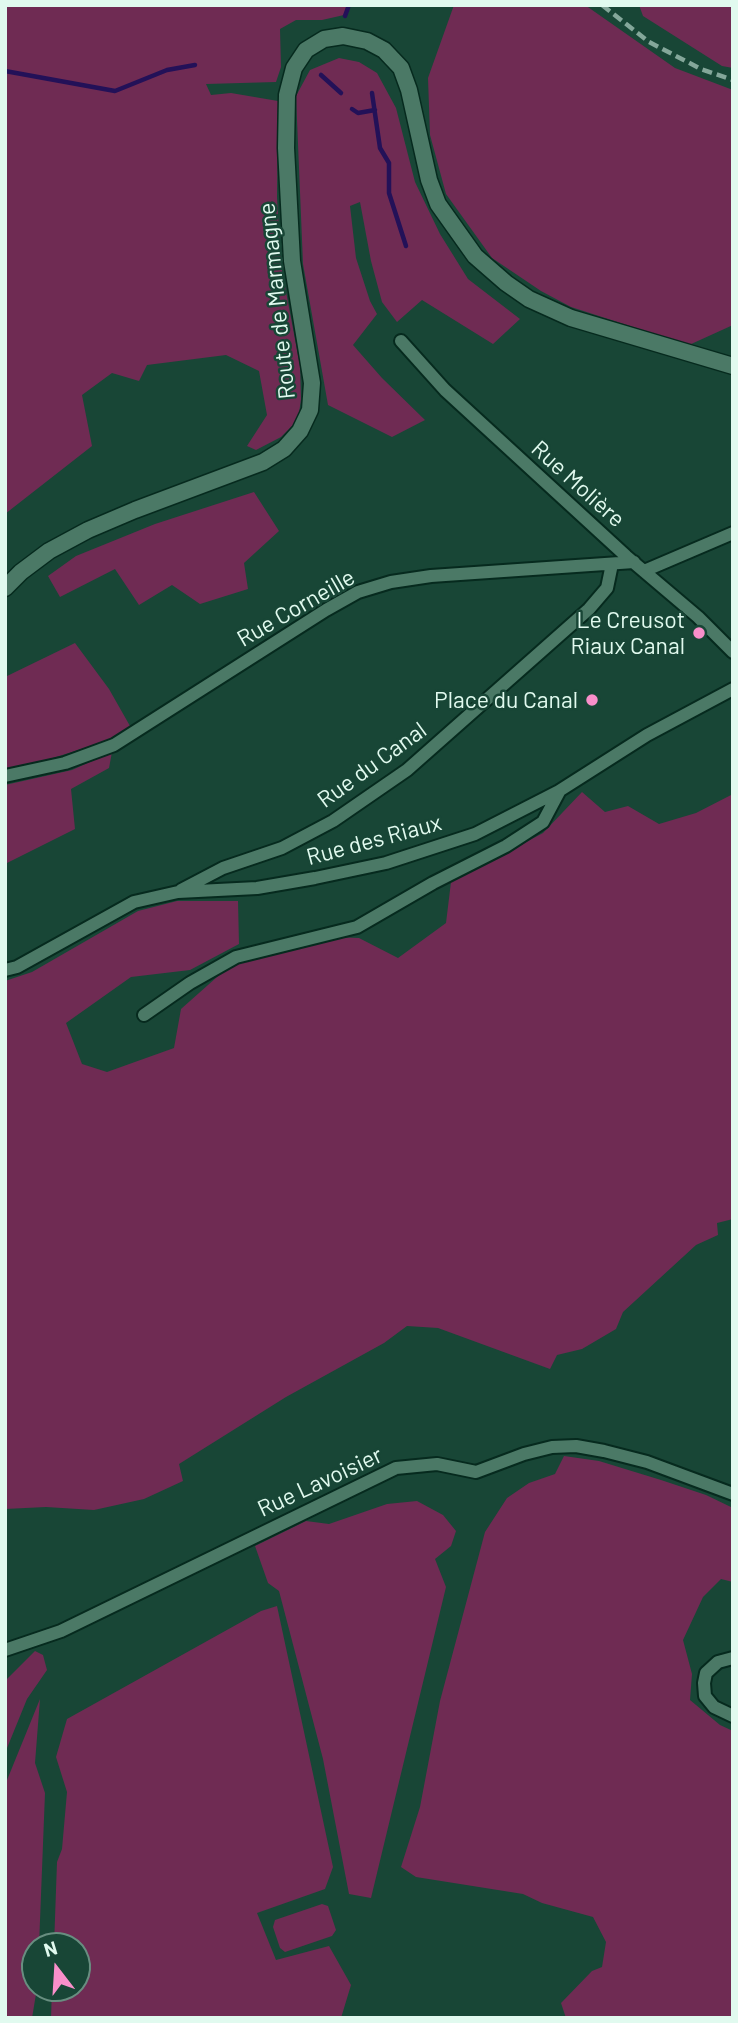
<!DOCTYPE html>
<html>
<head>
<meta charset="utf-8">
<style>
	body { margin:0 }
	#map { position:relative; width:738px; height:2023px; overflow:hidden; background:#184636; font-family:Barlow,sans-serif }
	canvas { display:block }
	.frame { position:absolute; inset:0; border:7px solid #e1faef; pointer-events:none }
	.north { position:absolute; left:21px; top:1932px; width:70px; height:70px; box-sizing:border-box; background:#184636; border:2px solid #688e80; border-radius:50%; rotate:343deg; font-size:19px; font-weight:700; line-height:28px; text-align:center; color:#e1faef }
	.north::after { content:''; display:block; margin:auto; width:24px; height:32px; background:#f98fca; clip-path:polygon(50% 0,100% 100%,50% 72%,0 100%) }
</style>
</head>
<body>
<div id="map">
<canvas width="738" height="2023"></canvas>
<div class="frame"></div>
<div class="north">N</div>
</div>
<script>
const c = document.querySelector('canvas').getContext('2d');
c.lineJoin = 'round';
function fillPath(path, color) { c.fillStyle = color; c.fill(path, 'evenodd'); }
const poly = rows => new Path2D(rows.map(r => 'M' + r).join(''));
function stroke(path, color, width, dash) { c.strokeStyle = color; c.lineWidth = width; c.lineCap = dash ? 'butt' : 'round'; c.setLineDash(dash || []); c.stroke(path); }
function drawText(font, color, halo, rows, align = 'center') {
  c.font = font + ' Barlow,sans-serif'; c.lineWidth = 5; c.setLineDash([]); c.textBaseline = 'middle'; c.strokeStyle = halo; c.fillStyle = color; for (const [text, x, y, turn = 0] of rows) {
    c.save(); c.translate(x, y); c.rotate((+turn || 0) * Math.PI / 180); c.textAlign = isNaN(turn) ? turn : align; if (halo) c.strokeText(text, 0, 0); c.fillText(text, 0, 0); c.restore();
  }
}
fillPath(poly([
	[5,5,347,5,344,15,322,20,296,20,280,29,281,67,276,82,206,84,211,95,231,93,278,101,277,197,281,265,300,366,301,399,298,420,281,437,256,450,247,446,267,415,259,371,226,355,147,365,139,381,112,373,82,395,92,446,5,514],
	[454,5,585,5,675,68,733,90,733,325,689,345,571,307,541,291,492,258,446,194,430,135,428,78],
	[639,5,733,5,733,68,722,66,643,16],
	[339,58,359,62,377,73,396,108,415,182,440,234,468,279,520,319,493,344,422,300,397,322,382,302,371,261,360,202,350,206,356,258,370,301,377,314,353,345,382,378,425,420,392,437,328,405,303,264,296,96,310,70],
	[254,492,279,531,244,563,248,589,200,604,172,585,139,605,115,569,60,597,48,576,76,556,155,524],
	[75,643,109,689,130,726,113,739,34,764,5,769,5,677],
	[112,752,109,768,71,789,75,829,5,864,5,785,72,770],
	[582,792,605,812,628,806,659,824,696,813,733,794,733,1219,717,1223,718,1235,696,1245,623,1312,616,1329,582,1349,557,1355,550,1369,438,1328,407,1326,384,1343,286,1397,179,1464,183,1481,144,1499,94,1510,46,1507,5,1509,5,981,32,972,138,911,177,901,238,901,239,944,190,970,131,977,66,1023,82,1064,107,1072,174,1048,181,1009,235,961,331,937,359,938,398,958,446,923,451,882,543,833],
	[564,1456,599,1461,661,1480,706,1495,733,1508,733,1582,721,1579,703,1597,683,1640,692,1674,690,1700,720,1725,733,1731,733,2018,566,2018,561,2003,592,1971,602,1967,606,1942,593,1917,542,1903,523,1894,416,1877,401,1867,420,1807,440,1701,485,1532,507,1498,529,1483,555,1474],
	[417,1501,443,1515,456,1531,451,1546,435,1559,446,1587,371,1898,349,1894,323,1759,279,1591,268,1583,255,1546,306,1521,329,1524,387,1504],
	[277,1606,333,1867,325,1889,257,1913,276,1960,329,1946,351,1985,341,2018,51,2018,52,1988,77,1988,77,1946,54,1946,57,1862,62,1849,67,1792,56,1757,67,1719,261,1611],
	[35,1651,43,1655,47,1670,27,1699,5,1753,5,1681],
	[40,1699,35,1763,45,1793,39,1946,35,1946,35,1988,37,1988,32,2018,5,2018,5,1785],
	[322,1904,328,1906,336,1930,332,1936,285,1952,280,1948,273,1927,275,1920]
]), '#6f2b53');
stroke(poly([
	[345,16,349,5],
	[5,71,115,91,167,70,195,65],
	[321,75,341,93],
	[372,93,380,148,389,163,389,193,406,246],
	[352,109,358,113,375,110]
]), '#231158', 4.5);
const minor = poly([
	[401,341,445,390,626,556,698,617,733,652],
	[644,571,733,533],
	[5,776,65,763,114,745,326,610,358,592,391,582,431,576,634,562],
	[181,890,223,868,282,848,333,821,407,770,589,609,607,588,612,564],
	[5,970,17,967,134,902,178,892,257,888,315,878,386,863,475,834,559,791,647,735,733,689],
	[144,1015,190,983,236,957,357,927,433,883,506,846,543,822,559,792],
	[5,1650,61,1631,396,1468,437,1464,476,1472,524,1454,552,1447,576,1446,604,1451,647,1462,733,1494],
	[733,1658,718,1662,706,1673,704,1683,705,1696,714,1707,733,1716]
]);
const tertiary = poly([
	[5,588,21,572,49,551,88,530,135,510,263,462,284,449,300,431,310,410,312,383,292,261,286,148,287,95,294,68,306,50,324,39,343,36,367,41,384,50,401,68,409,90,429,180,438,204,475,256,506,283,529,299,571,318,733,366]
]);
stroke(minor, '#062a1e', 16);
stroke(tertiary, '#062a1e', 19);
stroke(minor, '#4b7966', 12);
stroke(tertiary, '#4b7966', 16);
stroke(poly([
	[602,5,649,42,701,69,733,80]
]), '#84a79a', 4.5, [10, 5]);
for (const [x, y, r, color] of [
	[699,633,7,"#f98fca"],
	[592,700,7,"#f98fca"]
]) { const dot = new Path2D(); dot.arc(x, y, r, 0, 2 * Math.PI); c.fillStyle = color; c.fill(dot); stroke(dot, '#184636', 2.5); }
drawText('23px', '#e1faef', '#184636', [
	["Route de Marmagne",277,301,-96],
	["Rue Molière",578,484,42],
	["Rue Corneille",296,608,-30],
	["Rue du Canal",372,765,-36],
	["Rue des Riaux",374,840,-15],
	["Rue Lavoisier",320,1482,-25]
]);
drawText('23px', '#e1faef', '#184636', [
	["Le Creusot",685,620],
	["Riaux Canal",685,646],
	["Place du Canal",578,700]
], 'right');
</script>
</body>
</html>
